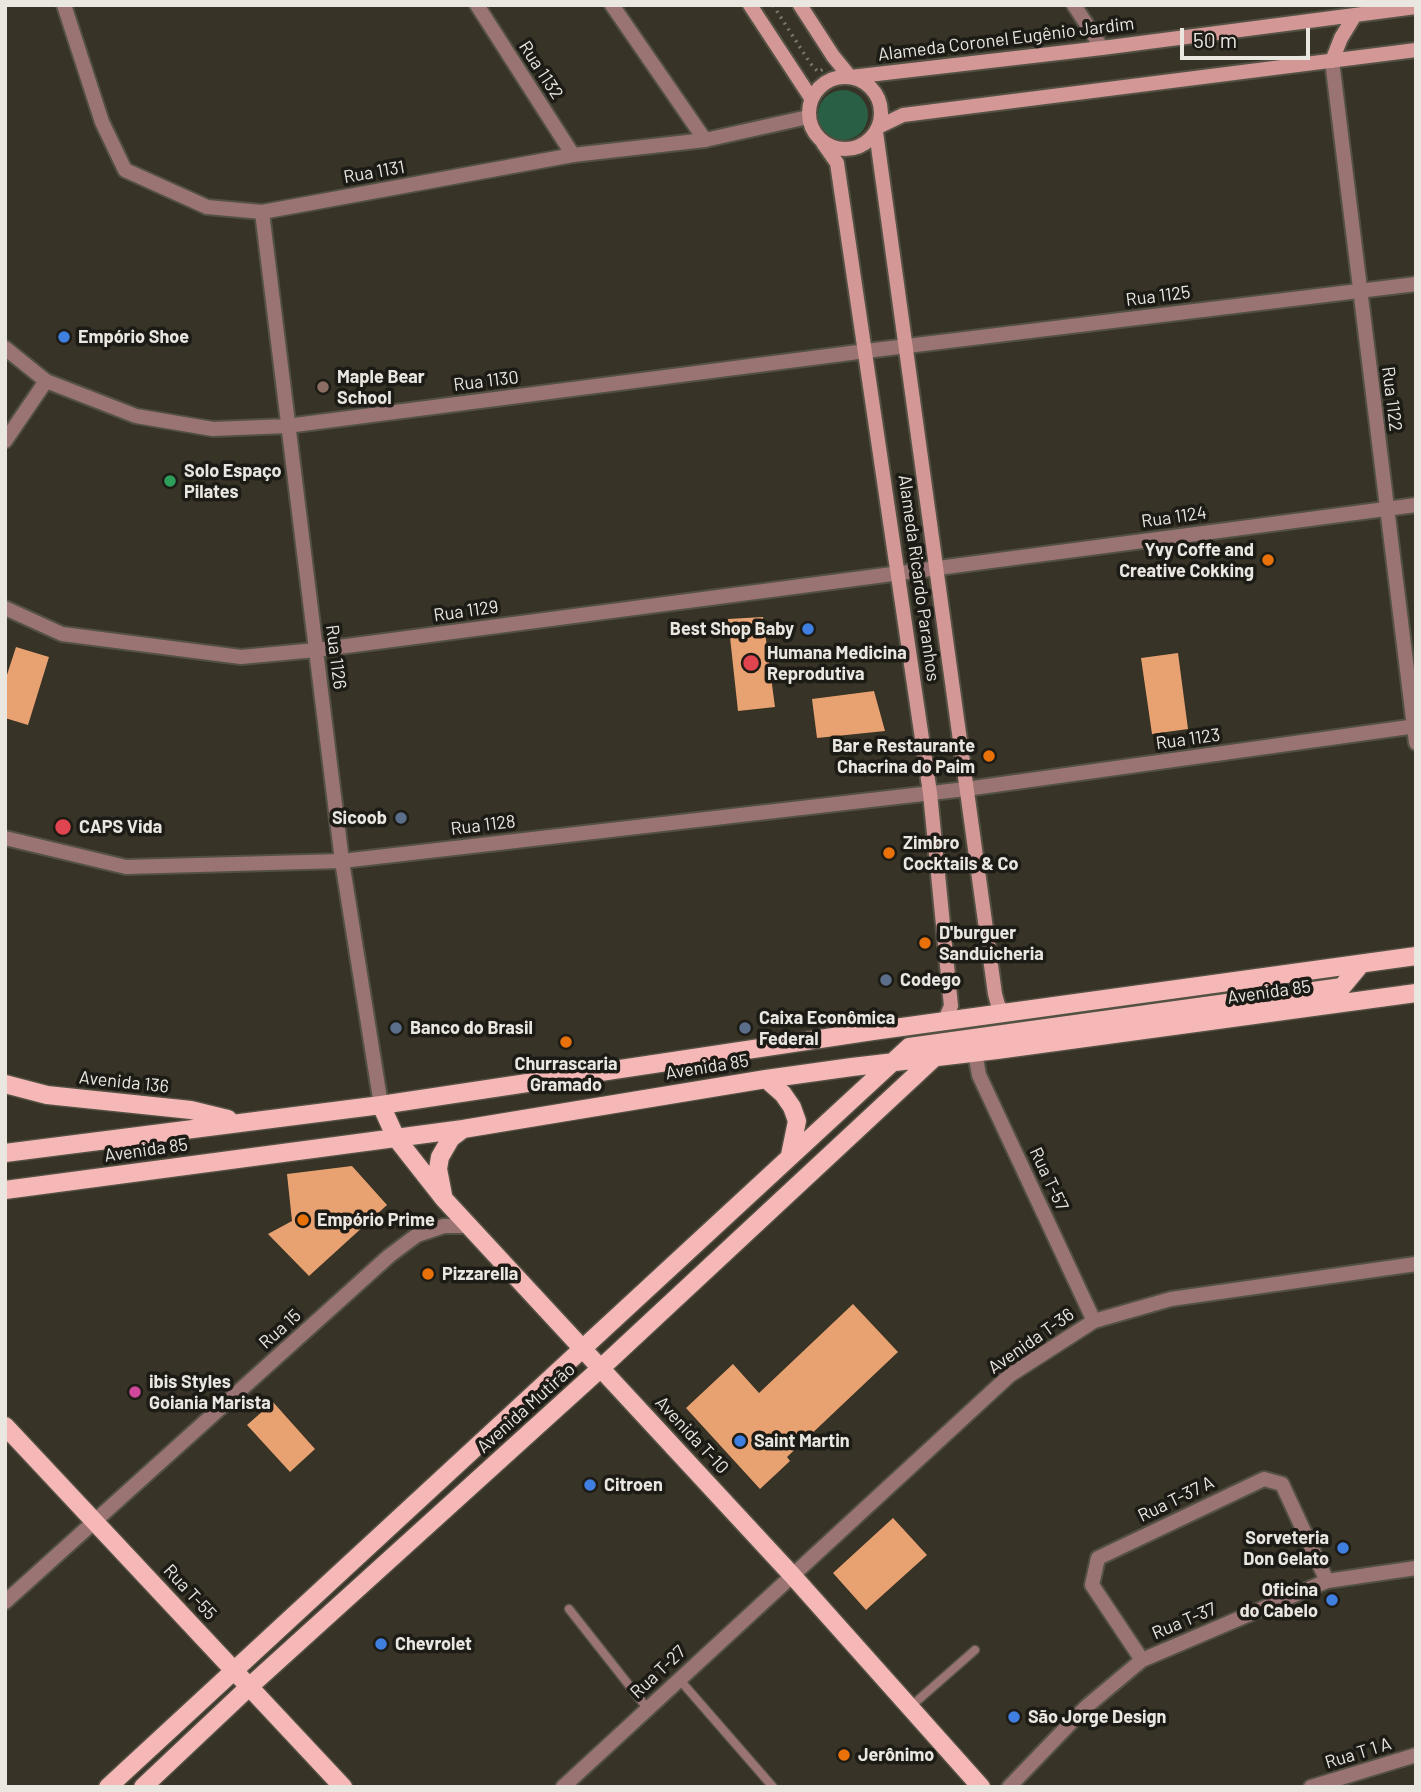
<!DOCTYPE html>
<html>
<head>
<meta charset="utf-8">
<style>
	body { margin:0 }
	#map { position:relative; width:1421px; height:1792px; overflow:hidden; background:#373326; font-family:Barlow,sans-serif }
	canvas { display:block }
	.frame { position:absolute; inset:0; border:7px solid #e9e7df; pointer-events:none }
	.scale { position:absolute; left:1180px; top:28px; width:130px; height:32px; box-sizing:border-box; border:4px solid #e9e7df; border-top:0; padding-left:9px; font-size:21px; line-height:24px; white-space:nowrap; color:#e9e7df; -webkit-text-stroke:5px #1d1b15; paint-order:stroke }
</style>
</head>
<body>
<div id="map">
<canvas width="1421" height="1792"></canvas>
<div class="frame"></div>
<div class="scale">50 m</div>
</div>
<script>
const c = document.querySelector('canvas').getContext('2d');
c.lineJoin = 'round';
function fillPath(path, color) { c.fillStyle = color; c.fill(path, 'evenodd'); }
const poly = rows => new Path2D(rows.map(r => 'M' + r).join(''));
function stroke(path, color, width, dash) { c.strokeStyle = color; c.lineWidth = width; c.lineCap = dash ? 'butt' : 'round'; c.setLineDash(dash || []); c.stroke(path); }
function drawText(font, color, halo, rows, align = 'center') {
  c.font = font + ' Barlow,sans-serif'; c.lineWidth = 7; c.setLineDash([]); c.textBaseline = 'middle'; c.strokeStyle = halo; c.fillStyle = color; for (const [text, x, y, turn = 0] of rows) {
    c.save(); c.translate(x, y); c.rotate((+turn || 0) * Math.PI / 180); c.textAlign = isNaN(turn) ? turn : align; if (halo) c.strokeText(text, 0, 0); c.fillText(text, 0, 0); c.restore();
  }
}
fillPath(poly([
	'818 115a25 25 0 1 1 50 0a25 25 0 1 1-50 0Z'
]), '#296045');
fillPath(poly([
	[763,617,775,707,738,711,728,619],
	[16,647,49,657,28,725,5,718,5,681],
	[1178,653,1188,729,1152,734,1141,658],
	[874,691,885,731,817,738,812,699],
	[352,1166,387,1205,309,1276,268,1234,292,1221,287,1174],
	[853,1304,898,1352,787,1457,790,1461,760,1489,686,1408,733,1364,759,1393],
	[273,1402,315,1449,290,1472,247,1425],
	[893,1518,927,1555,866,1610,833,1573]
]), '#e8a271');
const service = poly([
	[569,1609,647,1708],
	[679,1679,773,1787],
	[909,1708,975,1650]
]);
const minor = poly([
	[477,5,573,155],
	[612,5,705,140],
	[1074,5,1102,48],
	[1332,61,1416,743],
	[262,212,342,861,381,1105],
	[5,348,46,381,136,416,213,429,287,426,866,351,1416,284],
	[5,441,46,381],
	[5,608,62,634,241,657,316,650,1416,505],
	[5,838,126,867,342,861,966,789,1416,726],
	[975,1053,979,1075,1094,1321],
	[1142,1660,1092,1585,1098,1558,1264,1479,1282,1484,1327,1581],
	[563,1787,1010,1375,1094,1321,1171,1299,1416,1264],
	[1009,1787,1086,1707,1142,1660,1327,1581,1416,1568],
	[1311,1787,1416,1755]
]);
const tertiary = poly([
	[64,5,102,122,125,170,207,207,262,212,573,155,705,140,808,117],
	[5,1602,389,1256,417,1235,444,1226,470,1226]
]);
const secondary = poly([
	[750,5,811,98],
	[800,5,833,56,850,77],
	[1332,61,1341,38,1355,15],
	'809 113a36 36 0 1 1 72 0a36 36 0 1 1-72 0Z',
	[851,77,1102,48,1416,7],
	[878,127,903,115,1416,50],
	[876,132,995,994,998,1005,1005,1014],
	[823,143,837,163,930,793,951,1006,944,1022]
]);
const primary = poly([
	[766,1079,783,1094,792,1107,797,1121,790,1155],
	[5,1084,47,1095,191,1110,228,1119],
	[381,1105,396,1138,444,1199,792,1575,981,1787],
	[5,1153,381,1105,873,1031,1416,956],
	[5,1190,463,1129,766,1079,852,1067,997,1050,1416,993],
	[443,1195,438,1169,440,1157,451,1138,463,1129],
	[5,1426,343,1787],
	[108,1787,909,1047,1342,987,1361,964],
	[143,1787,249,1687,601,1368,934,1058]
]);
stroke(service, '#535044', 11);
stroke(minor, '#535044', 18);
stroke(tertiary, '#535044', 18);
stroke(secondary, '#535044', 18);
stroke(primary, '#535044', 21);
stroke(poly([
	[773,5,810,63,818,72,825,68]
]), '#7b786d', 3.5, [2, 5]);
stroke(service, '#997472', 8);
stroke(minor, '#997472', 14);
stroke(tertiary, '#997472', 14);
stroke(secondary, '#d39896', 14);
stroke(primary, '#f6b8b6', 18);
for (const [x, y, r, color] of [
	[64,337,7,"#3f7fe0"],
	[323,387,7,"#8d6e63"],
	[170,481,7,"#2e9e5b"],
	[1268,560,7,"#e8710a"],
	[808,629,7,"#3f7fe0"],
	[751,663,9,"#e0444e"],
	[989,756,7,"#e8710a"],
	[401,818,7,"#5c6f8a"],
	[63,827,9,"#e0444e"],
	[889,853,7,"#e8710a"],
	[925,943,7,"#e8710a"],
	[886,980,7,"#5c6f8a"],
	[396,1028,7,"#5c6f8a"],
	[745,1028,7,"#5c6f8a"],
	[566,1042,7,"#e8710a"],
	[303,1220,7,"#e8710a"],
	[428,1274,7,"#e8710a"],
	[135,1392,7,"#d1479c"],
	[740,1441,7,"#3f7fe0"],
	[590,1485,7,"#3f7fe0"],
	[1343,1548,7,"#3f7fe0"],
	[1332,1600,7,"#3f7fe0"],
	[381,1644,7,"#3f7fe0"],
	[1014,1717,7,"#3f7fe0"],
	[844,1755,7,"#e8710a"]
]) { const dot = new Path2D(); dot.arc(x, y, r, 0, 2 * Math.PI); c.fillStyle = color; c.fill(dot); stroke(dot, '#1d1b15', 2.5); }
drawText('18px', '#e9e7df', '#1d1b15', [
	["Alameda Coronel Eugênio Jardim",1006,39,-7],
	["Rua 1132",541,70,57],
	["Rua 1131",374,172,-10],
	["Rua 1125",1158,296,-7],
	["Rua 1130",486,381,-7],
	["Rua 1122",1392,399,83],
	["Rua 1124",1174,517,-8],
	["Alameda Ricardo Paranhos",919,578,82],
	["Rua 1129",466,611,-8],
	["Rua 1126",336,657,83],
	["Rua 1123",1188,739,-8],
	["Rua 1128",483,825,-7],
	["Avenida 85",1269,992,-8],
	["Avenida 85",707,1067,-9],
	["Avenida 136",124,1082,6],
	["Avenida 85",146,1150,-8],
	["Rua T-57",1049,1179,65],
	["Rua 15",280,1329,-42],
	["Avenida T-36",1031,1341,-35],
	["Avenida Mutirão",526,1408,-42],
	["Avenida T-10",692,1435,47],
	["Rua T-37 A",1176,1499,-26],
	["Rua T-55",190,1592,47],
	["Rua T-37",1184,1621,-23],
	["Rua T-27",658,1672,-43],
	["Rua T 1 A",1358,1753,-17]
]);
drawText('bold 18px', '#e9e7df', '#1d1b15', [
	["Empório Shoe",78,337],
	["Maple Bear",337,377],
	["School",337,398],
	["Solo Espaço",184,471],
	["Pilates",184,492],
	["Yvy Coffe and",1254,550,"right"],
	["Creative Cokking",1254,571,"right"],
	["Best Shop Baby",794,629,"right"],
	["Humana Medicina",767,653],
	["Reprodutiva",767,674],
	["Bar e Restaurante",975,746,"right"],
	["Chacrina do Paim",975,767,"right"],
	["Sicoob",387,818,"right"],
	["CAPS Vida",79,827],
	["Zimbro",903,843],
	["Cocktails & Co",903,864],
	["D'burguer",939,933],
	["Sanduicheria",939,954],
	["Codego",900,980],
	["Caixa Econômica",759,1018],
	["Federal",759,1039],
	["Banco do Brasil",410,1028],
	["Churrascaria",566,1064,"center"],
	["Gramado",566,1085,"center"],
	["Empório Prime",317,1220],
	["Pizzarella",442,1274],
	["ibis Styles",149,1382],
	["Goiania Marista",149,1403],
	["Saint Martin",754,1441],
	["Citroen",604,1485],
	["Sorveteria",1329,1538,"right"],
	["Don Gelato",1329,1559,"right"],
	["Oficina",1318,1590,"right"],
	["do Cabelo",1318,1611,"right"],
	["Chevrolet",395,1644],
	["São Jorge Design",1028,1717],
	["Jerônimo",858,1755]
], 'left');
</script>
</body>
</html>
